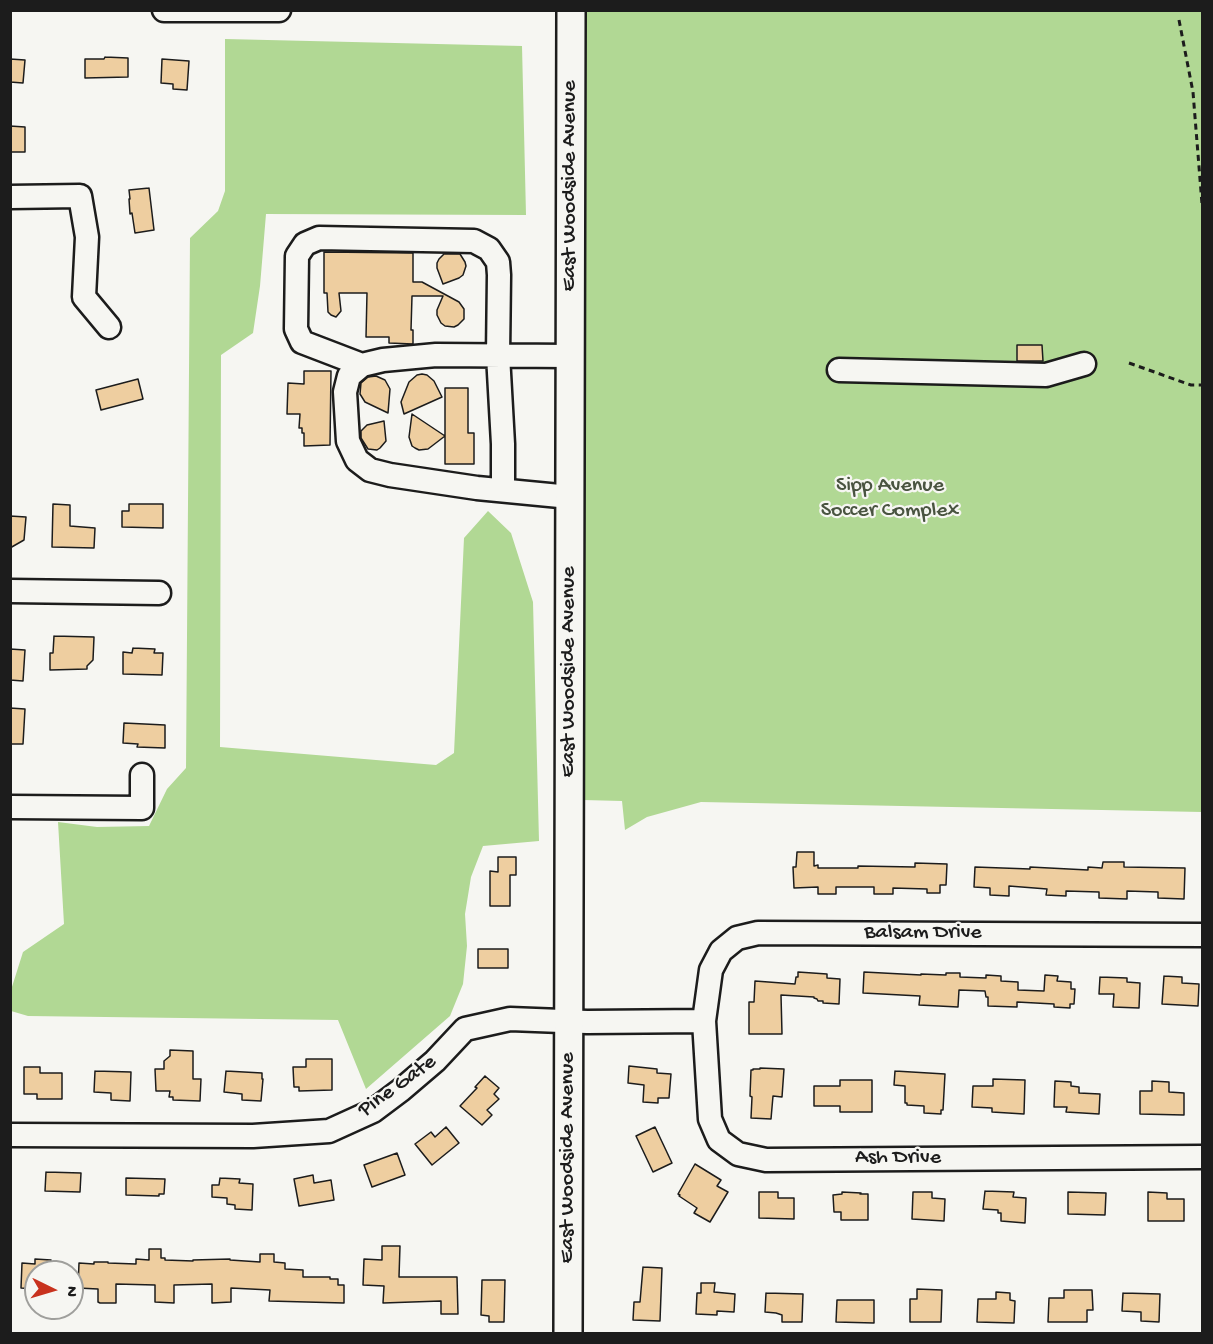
<!DOCTYPE html>
<html>
<head>
<meta charset="utf-8">
<style>
	body { margin:0 }
	#map { position:relative; width:1213px; height:1344px; overflow:hidden; background:#f6f6f2; font-family:"Gochi Hand",sans-serif }
	canvas { display:block }
	.frame { position:absolute; inset:0; border:12px solid #1c1c1c; pointer-events:none }
	.north { position:absolute; left:24px; top:1260px; width:60px; height:60px; box-sizing:border-box; background:#f6f6f2; border:2px solid #9f9f9c; border-radius:50%; rotate:95deg; font-size:16px; font-weight:700; line-height:24px; text-align:center; color:#1c1c1c }
	.north::after { content:''; display:block; margin:auto; width:21px; height:27px; background:#c8321e; clip-path:polygon(50% 0,100% 100%,50% 72%,0 100%) }
</style>
</head>
<body>
<div id="map">
<canvas width="1213" height="1344"></canvas>
<div class="frame"></div>
<div class="north">N</div>
</div>
<script>
const c = document.querySelector('canvas').getContext('2d');
c.lineJoin = 'round';
function fillPath(path, color) { c.fillStyle = color; c.fill(path, 'evenodd'); }
const poly = rows => new Path2D(rows.map(r => 'M' + r).join(''));
function stroke(path, color, width, dash) { c.strokeStyle = color; c.lineWidth = width; c.lineCap = dash ? 'butt' : 'round'; c.setLineDash(dash || []); c.stroke(path); }
function drawText(font, color, halo, rows, align = 'center') {
  c.font = font + ' "Gochi Hand",sans-serif'; c.lineWidth = 4.5; c.setLineDash([]); c.textBaseline = 'middle'; c.strokeStyle = halo; c.fillStyle = color; for (const [text, x, y, turn = 0] of rows) {
    c.save(); c.translate(x, y); c.rotate((+turn || 0) * Math.PI / 180); c.textAlign = isNaN(turn) ? turn : align; if (halo) c.strokeText(text, 0, 0); c.fillText(text, 0, 0); c.restore();
  }
}
fillPath(poly([
	[582,11,1202,11,1202,812,701,802,647,817,625,830,622,801,583,800],
	[225,39,522,46,526,215,266,214,260,286,253,333,221,355,220,747,436,765,454,753,464,538,488,511,511,533,533,602,539,841,483,846,471,877,465,914,467,946,463,984,450,1016,366,1089,338,1020,28,1016,11,1011,11,990,23,952,64,924,58,822,97,827,149,826,167,789,186,768,190,238,218,211,225,191]
]), '#b1d894');
const building = poly([
	[105,57,128,58,128,77,85,78,85,59,104,59,105,57],
	[10,59,25,60,23,83,10,82,10,59],
	[162,59,189,61,187,90,173,89,173,84,161,83,162,59],
	[10,126,25,127,25,152,10,152,10,126],
	[149,188,154,230,135,233,132,213,130,214,129,199,130,199,129,190,149,188],
	[324,252,413,253,413,282,422,282,459,302,464,309,464,319,458,325,454,327,445,326,441,323,437,315,437,310,443,296,412,296,411,330,413,330,413,344,389,343,389,337,366,337,367,293,339,293,341,311,336,317,331,315,328,312,327,293,324,293,324,252],
	[444,254,460,254,465,262,466,266,463,275,459,278,443,284,437,268,437,263,439,259,444,254],
	[1017,345,1042,345,1043,361,1017,361,1017,345],
	[304,371,331,371,330,445,304,446,304,433,302,433,302,428,299,428,300,414,287,414,288,383,304,384,304,371],
	[422,374,427,375,434,381,442,397,404,414,401,402,409,382,417,375,422,374],
	[376,376,385,380,390,389,388,413,365,402,360,394,361,383,368,377,376,376],
	[138,379,143,399,101,410,96,390,138,379],
	[445,388,468,388,468,433,474,433,474,464,445,464,445,388],
	[412,414,445,436,428,449,419,450,415,448,412,446,409,437,412,414],
	[384,421,386,441,380,448,377,450,368,449,361,438,361,431,367,425,384,421],
	[53,504,70,505,70,526,95,528,94,548,52,547,53,504],
	[129,504,163,504,163,528,122,527,122,511,129,511,129,504],
	[10,516,26,517,24,540,10,548,10,516],
	[54,636,94,637,93,660,87,666,87,669,50,670,50,653,53,653,54,636],
	[133,648,155,649,154,653,163,653,162,675,123,674,123,652,132,653,133,648],
	[10,649,25,650,23,681,10,680,10,649],
	[10,708,25,709,23,744,10,744,10,708],
	[124,723,165,725,165,748,137,747,138,744,123,743,124,723],
	[797,852,814,852,814,866,818,865,818,868,858,868,858,866,915,867,915,863,947,864,946,885,940,885,940,893,927,893,927,889,893,888,893,894,874,894,874,887,836,887,836,894,818,894,818,887,794,888,793,867,796,867,797,852],
	[498,857,516,857,516,875,510,875,510,906,490,906,490,871,498,872,498,857],
	[1103,862,1124,862,1124,867,1185,868,1184,899,1158,898,1158,892,1127,891,1127,899,1099,898,1099,892,1066,891,1066,896,1046,895,1047,889,1009,886,1009,896,990,895,990,888,974,887,975,867,1030,869,1030,867,1088,870,1088,867,1102,868,1103,862],
	[478,949,508,949,508,968,478,968,478,949],
	[798,972,827,974,827,978,840,979,839,1004,823,1003,823,1001,818,1001,817,999,814,998,814,997,781,995,782,1034,749,1034,749,1002,754,1002,755,981,795,984,796,977,798,977,798,972],
	[864,972,921,975,921,974,946,975,946,973,960,973,960,977,986,978,986,975,1001,976,1001,981,1018,982,1018,990,1044,991,1045,975,1058,976,1057,981,1071,982,1071,989,1075,989,1074,1004,1070,1004,1070,1008,1054,1007,1054,1004,1017,1002,1017,1007,988,1006,988,997,986,997,985,991,959,990,958,1007,919,1005,920,996,863,993,864,972],
	[1164,976,1182,977,1182,983,1199,984,1198,1006,1162,1004,1164,976],
	[1100,977,1127,978,1127,982,1140,983,1139,1008,1113,1007,1114,994,1099,994,1100,977],
	[170,1050,193,1051,193,1079,201,1079,200,1101,173,1100,173,1097,169,1097,170,1091,156,1091,155,1069,164,1069,164,1061,170,1056,170,1050],
	[306,1059,332,1059,332,1090,299,1091,299,1087,294,1087,293,1067,306,1067,306,1059],
	[629,1066,657,1069,657,1073,671,1074,669,1098,658,1098,658,1103,643,1102,644,1085,628,1083,629,1066],
	[24,1067,40,1067,40,1073,62,1073,62,1099,37,1099,37,1094,24,1094,24,1067],
	[760,1068,784,1069,782,1097,773,1096,771,1119,751,1118,752,1097,750,1096,751,1070,753,1070,753,1069,760,1069,760,1068],
	[95,1071,131,1072,130,1101,111,1100,111,1093,94,1092,95,1071],
	[226,1071,262,1073,262,1079,263,1079,261,1101,242,1100,242,1094,224,1092,226,1071],
	[895,1071,945,1074,943,1110,941,1110,941,1114,924,1113,924,1106,907,1105,907,1103,905,1103,905,1086,894,1085,895,1071],
	[485,1076,499,1088,494,1094,499,1099,487,1110,492,1115,482,1125,460,1106,477,1088,475,1087,485,1076],
	[993,1079,1025,1080,1024,1114,992,1112,992,1108,972,1107,973,1086,993,1086,993,1079],
	[840,1080,872,1080,872,1112,840,1112,840,1106,814,1106,814,1086,840,1086,840,1080],
	[1055,1081,1071,1082,1071,1086,1079,1087,1079,1093,1100,1094,1099,1114,1066,1112,1067,1107,1054,1107,1055,1081],
	[1152,1081,1169,1082,1169,1092,1184,1093,1184,1115,1140,1114,1140,1091,1152,1091,1152,1081],
	[446,1127,459,1143,432,1165,415,1144,431,1132,435,1137,446,1127],
	[655,1127,672,1163,653,1172,636,1136,655,1127],
	[397,1153,405,1175,372,1187,364,1165,397,1153],
	[695,1164,721,1180,717,1186,728,1192,710,1222,694,1213,697,1208,679,1196,680,1195,678,1194,695,1164],
	[46,1172,81,1173,80,1192,45,1191,46,1172],
	[313,1175,314,1183,331,1180,334,1200,299,1206,294,1179,313,1175],
	[126,1178,165,1179,164,1194,159,1194,159,1196,126,1195,126,1178],
	[220,1178,240,1179,239,1183,253,1184,252,1210,235,1209,235,1205,227,1204,227,1198,212,1197,212,1185,219,1185,220,1178],
	[985,1191,1014,1192,1013,1197,1026,1198,1025,1223,1001,1221,1001,1213,998,1213,998,1210,983,1209,985,1191],
	[759,1192,778,1192,778,1198,794,1198,794,1219,759,1218,759,1192],
	[842,1192,861,1193,860,1194,868,1194,868,1220,841,1220,841,1212,834,1212,833,1195,842,1194,842,1192],
	[913,1192,932,1192,932,1198,945,1199,944,1221,912,1219,913,1192],
	[1068,1192,1106,1193,1105,1215,1068,1214,1068,1192],
	[1148,1192,1167,1193,1167,1199,1184,1199,1184,1221,1148,1221,1148,1192],
	[382,1246,400,1246,399,1277,457,1277,458,1314,441,1314,441,1301,383,1303,384,1286,363,1285,364,1259,382,1260,382,1246],
	[149,1249,161,1249,161,1258,165,1258,165,1260,193,1261,193,1260,230,1259,230,1260,260,1262,260,1254,274,1254,274,1262,285,1263,285,1269,303,1270,303,1277,330,1277,330,1279,338,1279,338,1285,344,1285,344,1303,269,1301,270,1290,231,1288,231,1302,212,1303,212,1284,174,1285,174,1303,155,1302,155,1285,116,1284,116,1303,100,1303,98,1302,98,1289,78,1288,79,1263,94,1264,94,1262,108,1262,108,1263,136,1264,136,1259,149,1260,149,1249],
	[35,1259,51,1260,50,1272,36,1272,36,1289,21,1288,22,1263,35,1264,35,1259],
	[643,1267,662,1268,660,1321,633,1320,634,1302,640,1302,643,1267],
	[482,1280,505,1280,504,1322,489,1322,489,1316,481,1315,482,1280],
	[701,1283,715,1283,714,1292,735,1294,734,1312,717,1311,717,1315,696,1314,697,1293,701,1293,701,1283],
	[917,1289,942,1290,941,1322,910,1322,910,1299,917,1299,917,1289],
	[1064,1290,1092,1290,1093,1310,1087,1310,1087,1322,1048,1322,1049,1298,1064,1298,1064,1290],
	[996,1292,1010,1293,1010,1300,1015,1301,1014,1323,977,1322,978,1299,996,1299,996,1292],
	[766,1293,803,1294,802,1322,782,1322,782,1315,776,1313,765,1312,766,1293],
	[1123,1293,1160,1294,1159,1322,1141,1321,1141,1312,1122,1311,1123,1293],
	[837,1300,874,1300,874,1323,836,1322,837,1300]
]);
fillPath(building, '#eecea0');
stroke(building, '#1c1c1c', 1.5);
const minor = poly([
	[164,10,279,10],
	[10,197,80,196,87,237,84,297,109,327],
	[362,365,302,342,296,329,297,256,305,244,319,238,474,241,489,249,498,262,499,275,498,355,503,444,503,490],
	[839,370,1046,375,1084,364],
	[570,497,477,488,390,475,370,470,357,460,348,441,345,392,349,376,362,365,383,360,436,355,570,356],
	[10,591,159,593],
	[10,807,142,808,142,775],
	[1202,935,758,933,737,938,721,951,711,970,704,1021,710,1119,719,1140,738,1154,766,1160,1202,1157],
	[10,1135,253,1136,329,1131,373,1111,401,1090,435,1061,465,1029,510,1019,587,1022,704,1021]
]);
const major = poly([
	[568,1334,571,10]
]);
stroke(minor, '#1c1c1c', 27);
stroke(major, '#1c1c1c', 32);
stroke(poly([
	[1179,20,1193,92,1202,204],
	[1129,363,1191,385,1202,385]
]), '#1c1c1c', 3, [6, 4.5]);
stroke(minor, '#f6f6f2', 22);
stroke(major, '#f6f6f2', 27);
drawText('22px', '#1c1c1c', '#f6f6f2', [
	["East Woodside Avenue",571,186,-90],
	["East Woodside Avenue",570,672,-90],
	["Balsam Drive",923,934],
	["Pine Gate",398,1087,-36],
	["East Woodside Avenue",569,1158,-90],
	["Ash Drive",898,1159]
]);
drawText('22px', '#495440', '#f6f6f2', [
	["Sipp Avenue",890,487],
	["Soccer Complex",890,512]
]);
</script>
</body>
</html>
